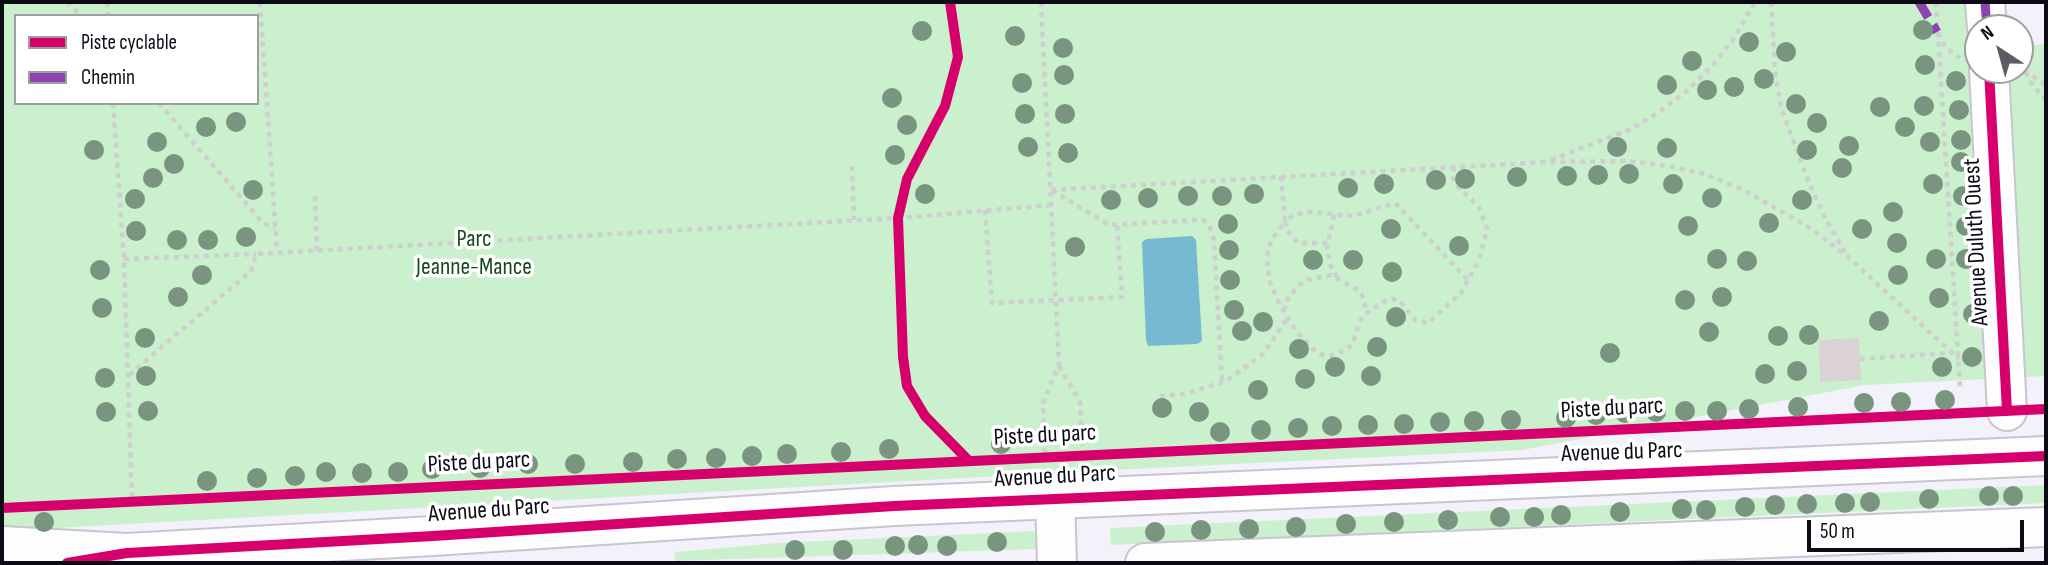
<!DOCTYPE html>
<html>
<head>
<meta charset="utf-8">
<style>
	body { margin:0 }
	#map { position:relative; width:2048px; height:565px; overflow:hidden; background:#f3f2fa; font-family:"Sofia Sans Condensed",sans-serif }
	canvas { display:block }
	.frame { position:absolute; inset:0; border:4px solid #0c0a15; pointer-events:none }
	.legend { position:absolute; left:14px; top:14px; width:245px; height:91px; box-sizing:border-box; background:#fff; border:2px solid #9e9da1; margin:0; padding:9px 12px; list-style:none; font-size:21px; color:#0c0a15 }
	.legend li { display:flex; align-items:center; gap:14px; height:35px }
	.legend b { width:35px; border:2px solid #9e9da1 }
	.north { position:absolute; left:1964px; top:14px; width:70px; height:70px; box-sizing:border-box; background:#fff; border:2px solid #9e9da1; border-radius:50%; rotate:324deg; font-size:19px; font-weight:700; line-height:28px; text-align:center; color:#0c0a15 }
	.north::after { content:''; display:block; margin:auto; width:24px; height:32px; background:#5d5b65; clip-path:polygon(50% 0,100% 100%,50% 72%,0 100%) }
	.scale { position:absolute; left:1807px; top:520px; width:217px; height:32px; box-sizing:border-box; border:4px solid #0c0a15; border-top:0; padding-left:9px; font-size:21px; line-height:24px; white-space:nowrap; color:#0c0a15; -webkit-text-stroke:5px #fff; paint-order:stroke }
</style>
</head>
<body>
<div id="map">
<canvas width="2048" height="565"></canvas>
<div class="frame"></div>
<ul class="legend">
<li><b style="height:9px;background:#d6006c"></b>Piste cyclable</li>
<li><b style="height:9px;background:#8e44ad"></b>Chemin</li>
</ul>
<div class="north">N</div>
<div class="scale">50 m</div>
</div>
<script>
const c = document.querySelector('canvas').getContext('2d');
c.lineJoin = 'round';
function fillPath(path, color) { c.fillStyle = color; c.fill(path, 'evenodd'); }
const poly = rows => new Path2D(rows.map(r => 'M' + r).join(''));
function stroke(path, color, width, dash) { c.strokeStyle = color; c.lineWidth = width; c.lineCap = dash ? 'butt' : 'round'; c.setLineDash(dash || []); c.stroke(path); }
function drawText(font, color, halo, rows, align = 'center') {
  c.font = font + ' "Sofia Sans Condensed",sans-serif'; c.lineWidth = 7; c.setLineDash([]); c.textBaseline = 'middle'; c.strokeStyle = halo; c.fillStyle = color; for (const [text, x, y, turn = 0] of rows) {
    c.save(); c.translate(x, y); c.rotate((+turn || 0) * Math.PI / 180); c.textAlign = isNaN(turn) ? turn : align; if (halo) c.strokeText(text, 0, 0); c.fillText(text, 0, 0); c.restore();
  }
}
fillPath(poly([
	[2,2,1966,2,1969,49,1978,48,1978,70,2020,70,2020,46,2046,44,2046,376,1865,385,1522,450,1071,472,2,531],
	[16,16,257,16,257,103,16,103],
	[2046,485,2046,503,1111,545,1110,528],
	[1035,531,1036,549,676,561,674,557,676,552,778,543]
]), '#caf0cd');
fillPath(poly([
	[1192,236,1196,240,1202,341,1197,344,1148,346,1146,340,1142,242,1147,239]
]), '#76bad1');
fillPath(poly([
	[1859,338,1861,380,1820,382,1819,340]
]), '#dad2d3');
const minor = poly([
	[1985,2,1987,28],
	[1989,70,2007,411],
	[1055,499,1057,563]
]);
const major = poly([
	[2,546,127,553,433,536,894,506,2046,456],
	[1145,563,2046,527]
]);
stroke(minor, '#c7c5d0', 42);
stroke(major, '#c7c5d0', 42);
stroke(poly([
	[67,2,81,16],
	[107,2,108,16],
	[260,2,277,252],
	[1041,2,1059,365,1043,403,1045,457],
	[1771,2,1775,71,1781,108,1810,185,1826,220,1845,252],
	[1936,2,1960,387],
	[1938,33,1946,48,1960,58],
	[2024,71,2046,85],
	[2026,72,2031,83,2046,101],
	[113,103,124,259,132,501],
	[159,103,263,223,275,228],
	[1551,160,1631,129,1659,112,1688,90,1713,65,1734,38,1755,2],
	[852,166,854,220],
	[1281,176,1285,221,1271,241,1267,256,1269,280,1280,305,1296,331,1313,349,1320,354,1329,356,1346,350,1353,343,1359,323,1364,315,1383,302,1392,299,1399,300,1415,320,1428,323,1461,293,1479,260,1487,229,1479,207,1456,185,1453,178,1454,168],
	[1051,190,1547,162,1628,161,1668,166,1704,174,1744,190,1810,228,1847,256,1959,359],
	[1052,190,1109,225,1197,220,1203,220,1209,225,1214,240,1222,382],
	[315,196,317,251],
	[985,210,992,303,1122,297,1117,225],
	[1334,215,1327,248,1331,266,1337,277],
	[1327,243,1298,243,1286,229,1285,221,1294,215,1307,212,1353,216,1395,203,1468,280],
	[124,259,256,254],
	[1284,311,1287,300,1299,285,1308,280,1331,275,1358,290,1362,295,1367,312],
	[1860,359,1952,353],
	[1059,366,1080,402,1083,455],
	[129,375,251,271,256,254,898,218,1052,205],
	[1160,396,1184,394,1226,381,1263,354,1287,319]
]), '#cfcfd1', 4.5, [5, 5]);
stroke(minor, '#fdfdfe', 38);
stroke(major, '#fdfdfe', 38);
stroke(poly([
	[1919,2,1937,32],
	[1985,2,1987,28]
]), '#8e44ad', 9, [18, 9]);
stroke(poly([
	[950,2,958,57,945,106,907,179,898,218,903,357,907,386,925,416,968,460],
	[1989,70,2007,411],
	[2,508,2046,409],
	[67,563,127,553,433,536,894,506,2046,456]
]), '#d6006c', 10);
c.fillStyle = '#79957f';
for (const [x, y] of [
	[1923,30],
	[922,31],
	[1015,36],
	[1749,42],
	[1063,48],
	[1786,52],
	[1692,61],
	[1925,65],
	[1064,75],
	[1764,79],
	[1956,81],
	[1022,83],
	[1667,85],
	[1734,87],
	[1707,90],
	[892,98],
	[1796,104],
	[1924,106],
	[1880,107],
	[1959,110],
	[1025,114],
	[1065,114],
	[236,122],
	[1817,123],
	[907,125],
	[206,127],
	[1905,127],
	[1961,140],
	[157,142],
	[1930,142],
	[1849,146],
	[1028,147],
	[1617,147],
	[1667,148],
	[94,150],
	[1807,150],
	[1068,153],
	[895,155],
	[1961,162],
	[174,164],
	[1842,168],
	[1629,174],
	[1598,175],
	[1567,176],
	[1517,177],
	[153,178],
	[1465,179],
	[1436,180],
	[1384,184],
	[1673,184],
	[1933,184],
	[1348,188],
	[253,190],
	[925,194],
	[1254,194],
	[1188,196],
	[1222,196],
	[1963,196],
	[1148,198],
	[1712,198],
	[135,199],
	[1111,200],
	[1802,200],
	[1893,212],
	[1769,223],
	[1228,224],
	[1688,226],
	[1966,226],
	[1391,229],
	[1862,229],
	[136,231],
	[246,237],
	[177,240],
	[208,240],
	[1897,243],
	[1459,246],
	[1075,247],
	[1229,250],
	[1717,259],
	[1936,259],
	[1966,259],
	[1313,260],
	[1353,260],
	[1747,261],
	[100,270],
	[1392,272],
	[202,275],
	[1898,275],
	[1230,280],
	[178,297],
	[1722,297],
	[1939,298],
	[1685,300],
	[102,308],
	[1234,310],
	[1973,314],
	[1396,317],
	[1879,321],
	[1263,322],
	[1242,331],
	[1709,332],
	[1809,335],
	[1778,336],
	[145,338],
	[1377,347],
	[1299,349],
	[1610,353],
	[1972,357],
	[1335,367],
	[1942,367],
	[1797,371],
	[1765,374],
	[146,376],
	[1371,376],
	[105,378],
	[1305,379],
	[1258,390],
	[1945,400],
	[1901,402],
	[1864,403],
	[1798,407],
	[1162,408],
	[1749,409],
	[148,411],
	[1685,411],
	[1717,411],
	[106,412],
	[1199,412],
	[1656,412],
	[1625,413],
	[1596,415],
	[1566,418],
	[1511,420],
	[1474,421],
	[1440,422],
	[1404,424],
	[1368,425],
	[1332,426],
	[1298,428],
	[1261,430],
	[1220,432],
	[1001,444],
	[889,449],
	[841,452],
	[787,454],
	[752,456],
	[716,458],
	[677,459],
	[633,462],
	[528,464],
	[575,464],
	[480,468],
	[432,469],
	[326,472],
	[398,472],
	[362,473],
	[295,476],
	[257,478],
	[207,481],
	[1989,496],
	[2013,496],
	[1929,499],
	[1870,502],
	[1845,503],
	[1807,504],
	[1775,505],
	[1745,507],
	[1682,509],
	[1706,510],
	[1620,512],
	[1561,515],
	[1500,517],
	[1534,517],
	[1448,520],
	[44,522],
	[1394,522],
	[1346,524],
	[1296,527],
	[1249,529],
	[1201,530],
	[1155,532],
	[997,542],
	[918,545],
	[895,546],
	[947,546],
	[795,550],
	[843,550]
]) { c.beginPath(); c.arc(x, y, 10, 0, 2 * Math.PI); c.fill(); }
drawText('24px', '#16491b', '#fff', [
	["Parc",474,240],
	["Jeanne-Mance",474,268]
]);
drawText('24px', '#0c0a15', '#fff', [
	["Avenue Duluth Ouest",1977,242,-93],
	["Piste du parc",1612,409,-3],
	["Piste du parc",1045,436,-3],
	["Avenue du Parc",1622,453,-2],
	["Piste du parc",479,463,-3],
	["Avenue du Parc",1055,477,-3],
	["Avenue du Parc",489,511,-4]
]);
</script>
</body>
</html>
